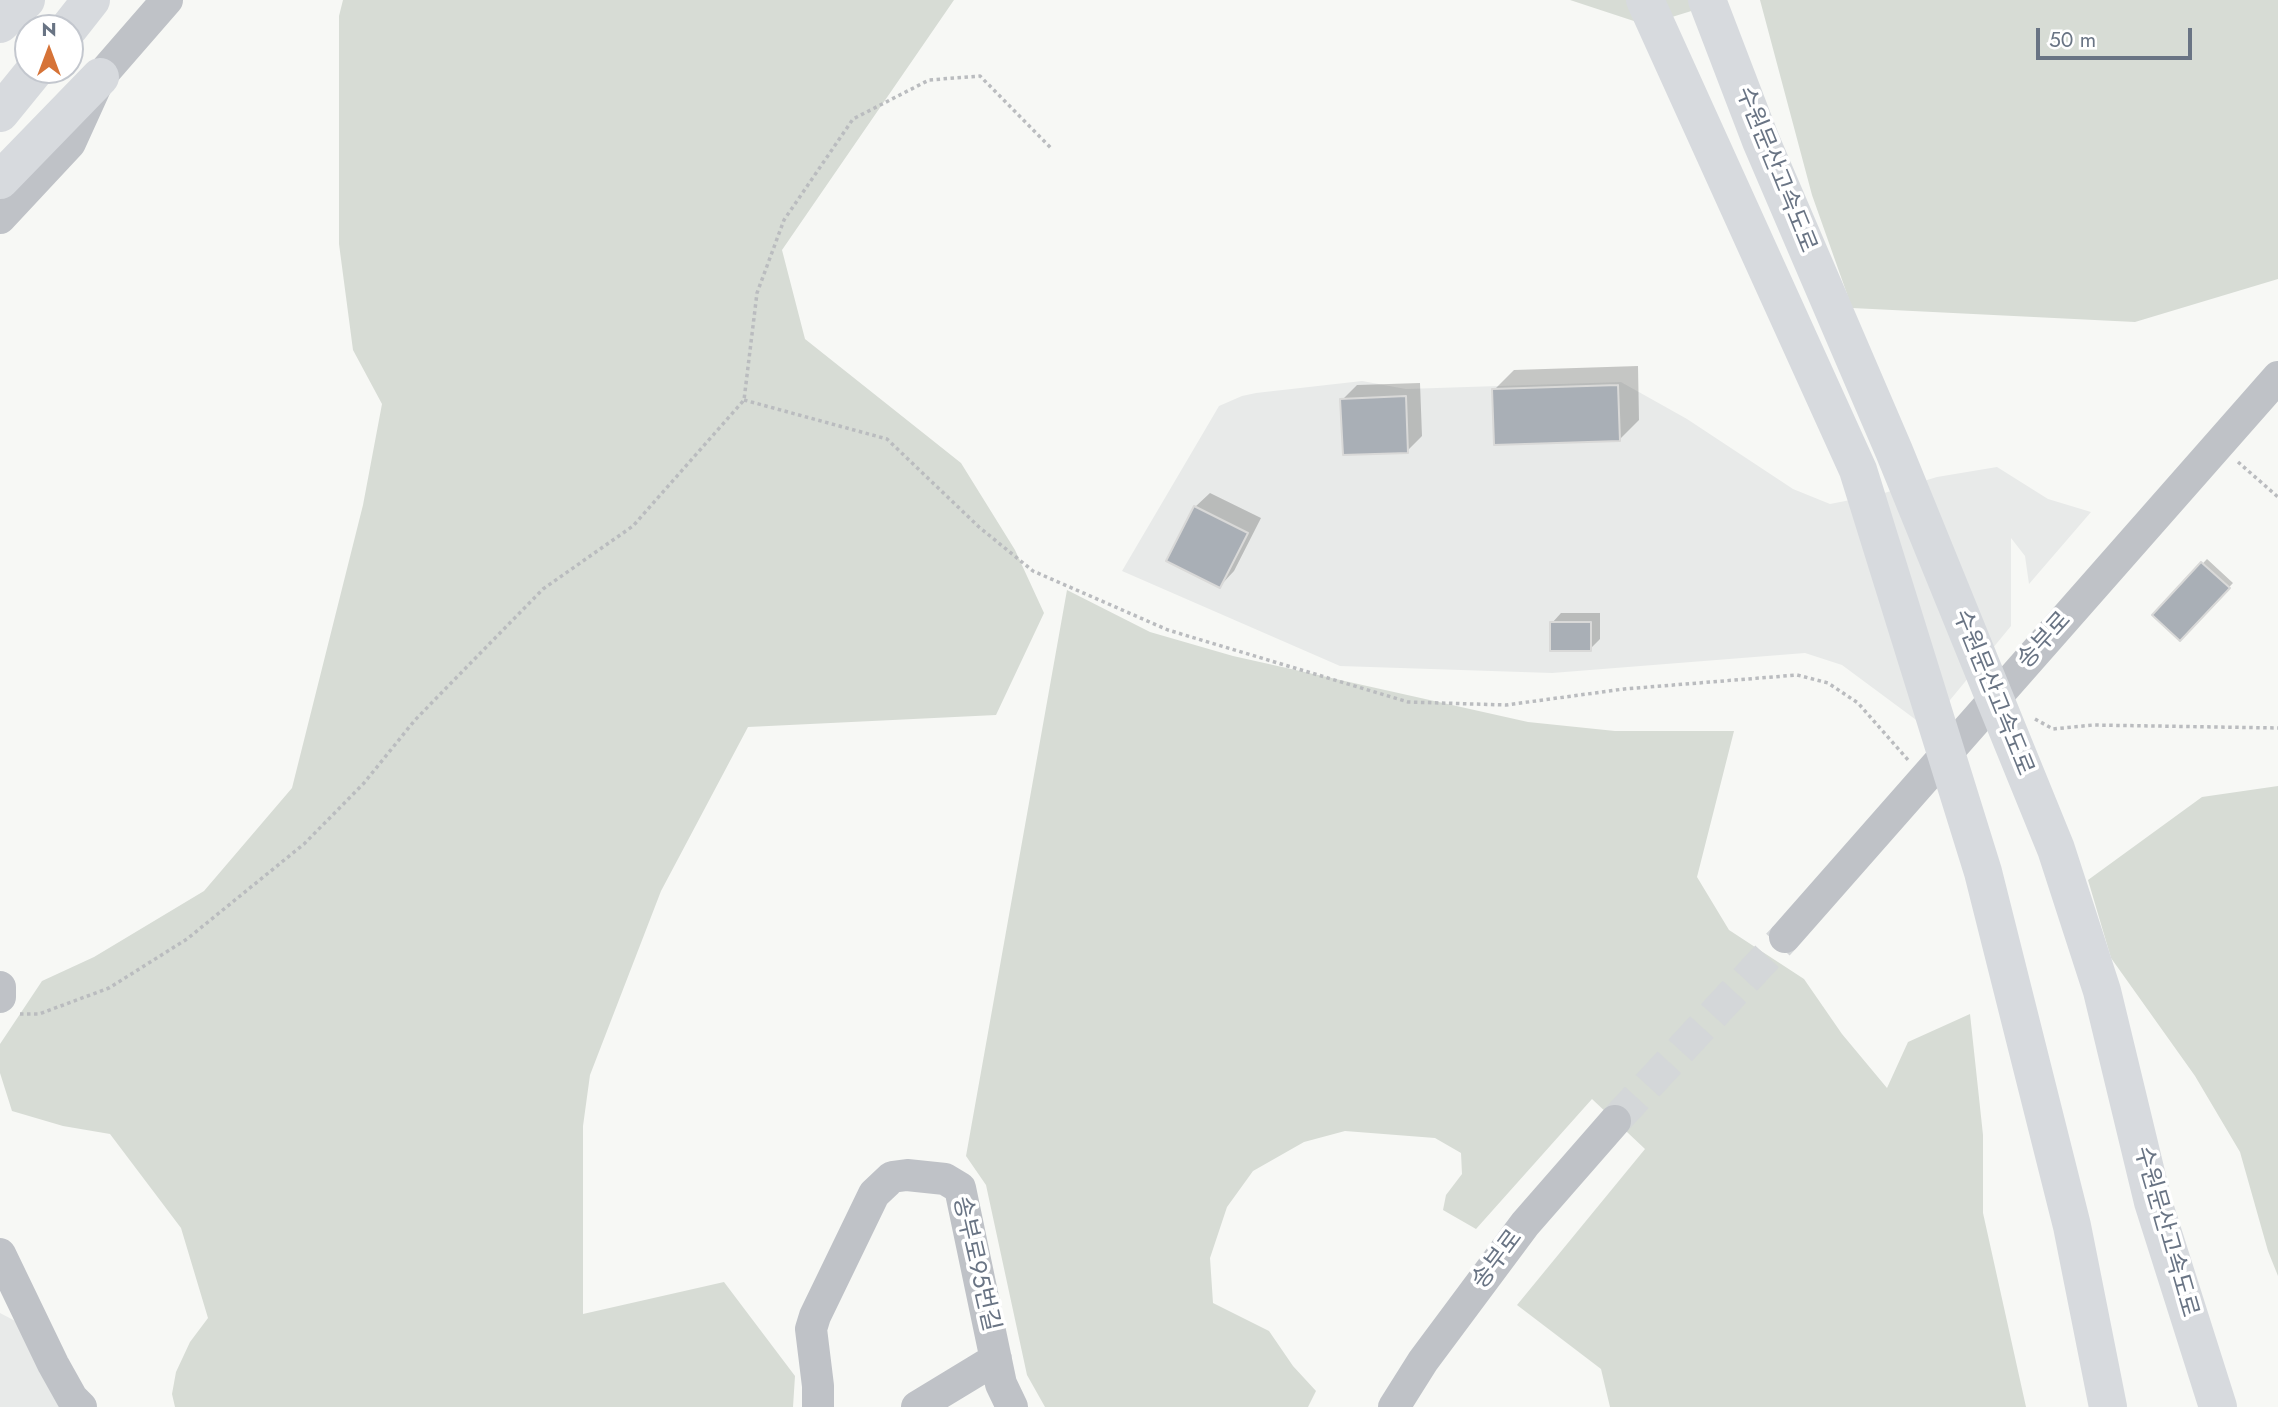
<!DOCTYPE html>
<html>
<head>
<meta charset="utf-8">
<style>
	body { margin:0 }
	#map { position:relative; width:2278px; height:1407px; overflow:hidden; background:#f7f8f5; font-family:Jost,sans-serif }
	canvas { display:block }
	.north { position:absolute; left:14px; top:14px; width:70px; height:70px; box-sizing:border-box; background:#fff; border:2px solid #c3c7ce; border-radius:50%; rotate:0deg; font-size:19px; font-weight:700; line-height:28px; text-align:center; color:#697484 }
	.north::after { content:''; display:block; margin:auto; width:24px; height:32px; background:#d67337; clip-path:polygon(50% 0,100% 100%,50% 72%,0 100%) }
	.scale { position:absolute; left:2036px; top:28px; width:156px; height:32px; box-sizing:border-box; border:4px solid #697484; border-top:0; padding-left:9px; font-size:21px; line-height:24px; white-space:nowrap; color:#697484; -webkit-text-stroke:5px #fff; paint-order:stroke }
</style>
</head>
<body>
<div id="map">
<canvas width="2278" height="1407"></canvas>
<div class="north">N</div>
<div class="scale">50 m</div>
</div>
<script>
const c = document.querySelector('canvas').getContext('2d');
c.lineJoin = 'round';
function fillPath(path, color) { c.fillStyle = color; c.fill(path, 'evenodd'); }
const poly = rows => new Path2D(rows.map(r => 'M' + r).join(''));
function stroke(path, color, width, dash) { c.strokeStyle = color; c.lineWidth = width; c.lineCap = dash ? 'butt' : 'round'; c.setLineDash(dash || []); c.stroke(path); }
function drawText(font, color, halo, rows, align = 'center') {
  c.font = font + ' Jost,"Noto Sans KR",sans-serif'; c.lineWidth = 7; c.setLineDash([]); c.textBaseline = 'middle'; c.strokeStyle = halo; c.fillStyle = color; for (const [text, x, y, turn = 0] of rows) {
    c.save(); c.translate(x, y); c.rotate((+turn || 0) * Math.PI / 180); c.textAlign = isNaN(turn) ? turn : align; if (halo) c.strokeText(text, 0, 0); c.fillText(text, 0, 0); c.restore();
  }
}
fillPath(poly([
	[1362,381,1406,389,1621,382,1687,419,1793,489,1830,504,1881,494,1937,477,1997,467,2048,499,2091,512,2029,584,2025,556,2011,538,2011,626,1927,728,1842,665,1805,653,1552,673,1340,666,1122,571,1219,406,1242,396,1256,393],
	[0,1313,21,1324,66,1407,0,1407]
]), '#e8eae9');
fillPath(poly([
	[343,0,954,0,782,250,805,339,961,463,1015,550,1044,613,996,715,748,727,661,891,590,1075,583,1126,583,1314,724,1282,795,1376,793,1407,175,1407,172,1394,176,1372,190,1342,208,1318,181,1228,110,1134,63,1126,12,1111,0,1073,0,1044,42,981,94,957,204,891,292,788,363,505,382,404,353,350,339,244,339,16],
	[1570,0,1727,0,1646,25],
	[1760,0,2278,0,2278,279,2135,322,1852,308,1812,195],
	[1067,590,1150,632,1233,656,1528,722,1615,731,1734,731,1697,877,1729,930,1804,979,1842,1034,1887,1088,1908,1042,1970,1014,1983,1135,1983,1213,2026,1407,1610,1407,1601,1369,1517,1305,1645,1149,1592,1099,1476,1229,1443,1210,1446,1195,1462,1174,1461,1153,1435,1138,1345,1131,1304,1142,1253,1171,1227,1207,1210,1258,1213,1303,1269,1331,1293,1366,1316,1391,1308,1407,1045,1407,1027,1375,986,1185,966,1156],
	[2278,786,2278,1276,2268,1251,2240,1152,2195,1076,2111,958,2088,880,2202,797]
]), '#d7dcd5');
fillPath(poly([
	[1638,366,1639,420,1619,440,1494,390,1514,370],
	[1420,383,1422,436,1407,451,1342,400,1357,385],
	[1210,493,1261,518,1234,571,1220,586,1195,507],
	[2207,559,2233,583,2180,639,2154,615],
	[1561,613,1600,613,1600,639,1590,649,1552,623]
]), '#0003');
const building = poly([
	[1618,385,1620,441,1494,445,1492,389,1618,385],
	[1406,396,1408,453,1343,455,1340,399,1406,396],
	[1194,506,1248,533,1220,588,1166,561,1194,506],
	[2201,562,2230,588,2180,641,2152,615,2201,562],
	[1550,622,1591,622,1591,651,1550,651,1550,622]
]);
fillPath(building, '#a9afb6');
stroke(building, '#d9d9d8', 2);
stroke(poly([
	[1615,1121,1785,937]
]), '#d4d7d9', 32, [32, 16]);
stroke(poly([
	[744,400,887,439,979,527,1033,571,1168,630,1408,702,1506,705,1624,689,1797,675,1828,683,1858,703,1909,761],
	[2238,462,2278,497],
	[2035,719,2053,729,2093,725,2278,728],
	[20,1014,39,1014,109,988,187,939,304,844,364,783,415,720,543,589,633,526,744,400,757,293,784,220,853,119,929,80,980,76,1051,148]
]), '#babcbf', 3.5, [3.5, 3.5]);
stroke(poly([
	[0,218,70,143,100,77,167,0],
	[1785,937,2278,377],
	[0,987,0,997],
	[0,1254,53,1364,72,1398,81,1407],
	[818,1407,818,1386,811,1329,815,1316,874,1194,892,1177,907,1175,945,1179,960,1188,1001,1384,1012,1407],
	[917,1407,996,1359],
	[1394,1407,1423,1361,1525,1224,1615,1121]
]), '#bfc2c7', 32);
stroke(poly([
	[1645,0,1858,470,1983,872,2072,1226,2108,1407],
	[1707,0,1761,141,1894,451,2056,849,2102,991,2153,1202,2218,1407],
	[0,24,26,0],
	[69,28,91,0],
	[0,113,35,70],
	[0,180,100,77]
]), '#d7dade', 38);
drawText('24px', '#697484', '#fff', [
	["수원문산고속도로",1775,170,68],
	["송부로",2045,641,-48],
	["수원문산고속도로",1992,693,68],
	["수원문산고속도로",2165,1232,74],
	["송부로",1498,1260,-53],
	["송부로95번길",975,1264,77]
]);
</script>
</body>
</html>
